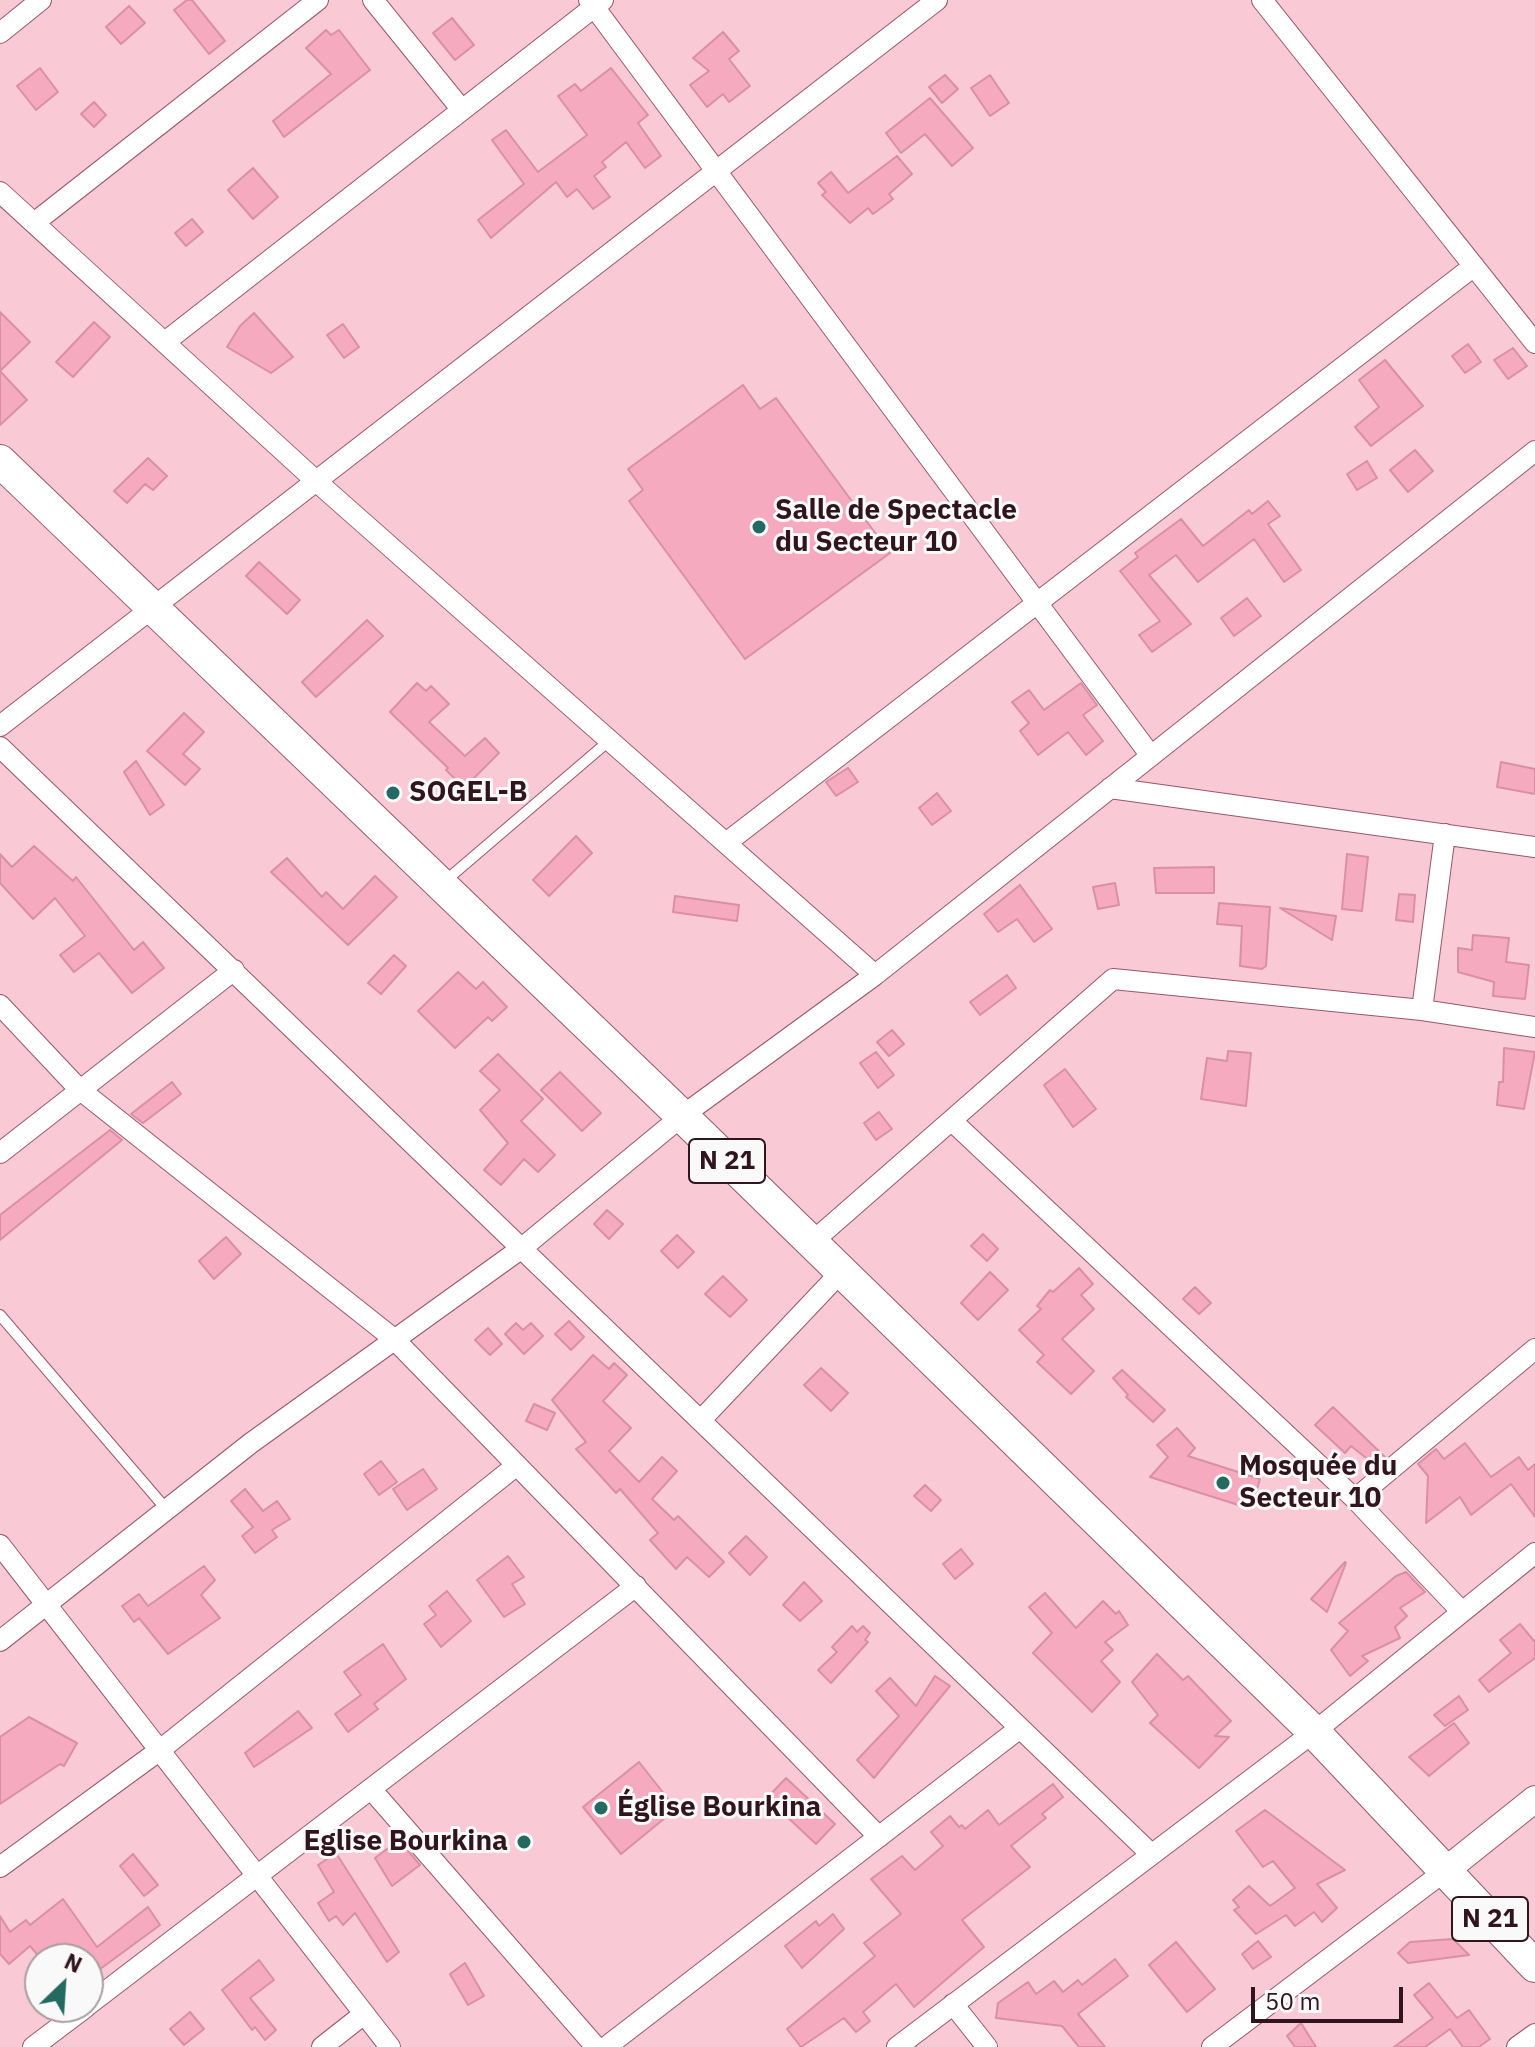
<!DOCTYPE html>
<html>
<head>
<meta charset="utf-8">
<style>
	body { margin:0 }
	#map { position:relative; width:1535px; height:2047px; overflow:hidden; background:#f9cad6; font-family:"IBM Plex Sans",sans-serif }
	canvas { display:block }
	.north { position:absolute; left:24px; top:1943px; width:80px; height:80px; box-sizing:border-box; background:#f9f9f9; border:2px solid #a99ea1; border-radius:50%; rotate:25deg; font-size:22px; font-weight:700; line-height:32px; text-align:center; color:#30151e }
	.north::after { content:''; display:block; margin:auto; width:28px; height:36px; background:#246a60; clip-path:polygon(50% 0,100% 100%,50% 72%,0 100%) }
	.scale { position:absolute; left:1251px; top:1987px; width:152px; height:36px; box-sizing:border-box; border:4px solid #30151e; border-top:0; padding-left:10px; font-size:24px; line-height:28px; white-space:nowrap; color:#30151e; -webkit-text-stroke:6px #f9f9f9; paint-order:stroke }
</style>
</head>
<body>
<div id="map">
<canvas width="1535" height="2047"></canvas>
<div class="north">N</div>
<div class="scale">50 m</div>
</div>
<script>
const c = document.querySelector('canvas').getContext('2d');
c.lineJoin = 'round';
function fillPath(path, color) { c.fillStyle = color; c.fill(path, 'evenodd'); }
const poly = rows => new Path2D(rows.map(r => 'M' + r).join(''));
function stroke(path, color, width, dash) { c.strokeStyle = color; c.lineWidth = width; c.lineCap = dash ? 'butt' : 'round'; c.setLineDash(dash || []); c.stroke(path); }
function drawText(font, color, halo, rows, align = 'center') {
  c.font = font + ' "IBM Plex Sans",sans-serif'; c.lineWidth = 6; c.setLineDash([]); c.textBaseline = 'middle'; c.strokeStyle = halo; c.fillStyle = color; for (const [text, x, y, turn = 0] of rows) {
    c.save(); c.translate(x, y); c.rotate((+turn || 0) * Math.PI / 180); c.textAlign = isNaN(turn) ? turn : align; if (halo) c.strokeText(text, 0, 0); c.fillText(text, 0, 0); c.restore();
  }
}
const building = poly([
	[187,0,192,0,225,41,209,54,174,10,187,0],
	[129,6,145,23,121,44,106,27,129,6],
	[452,18,474,45,455,60,433,33,452,18],
	[326,30,331,35,339,30,370,70,284,137,273,121,331,74,306,48,326,30],
	[723,32,739,51,729,59,750,86,729,102,723,94,707,107,690,85,709,71,693,58,723,32],
	[40,68,58,92,36,110,17,86,40,68],
	[611,68,648,115,638,123,661,156,645,168,626,142,602,162,606,167,594,176,610,197,593,209,577,189,567,197,556,182,491,238,478,220,524,184,492,140,506,130,538,172,587,135,558,96,575,84,581,91,611,68],
	[945,75,958,89,942,103,929,87,945,75],
	[990,75,1009,103,990,116,971,88,990,75],
	[930,98,973,148,952,166,925,134,901,153,886,133,930,98],
	[94,102,106,115,94,127,81,114,94,102],
	[897,156,912,174,889,194,893,199,873,214,868,208,850,223,822,195,826,192,818,183,831,172,848,193,897,156],
	[253,168,278,197,253,219,228,190,253,168],
	[192,219,203,232,186,246,175,233,192,219],
	[0,312,30,342,0,371,27,400,0,425,0,312],
	[254,313,293,357,271,373,227,347,240,326,254,313],
	[94,322,110,337,73,377,56,362,94,322],
	[343,324,359,347,344,358,327,335,343,324],
	[1468,344,1481,362,1465,373,1452,356,1468,344],
	[1513,348,1527,366,1508,379,1494,360,1513,348],
	[1385,360,1423,406,1371,446,1355,427,1379,407,1359,380,1385,360],
	[743,385,760,409,776,398,890,553,745,659,629,501,643,490,628,469,743,385],
	[1415,450,1433,471,1408,492,1390,470,1415,450],
	[148,458,167,476,153,490,145,484,127,503,114,491,148,458],
	[1367,461,1377,478,1357,490,1347,474,1367,461],
	[1268,501,1280,516,1268,524,1301,570,1284,582,1254,539,1198,582,1176,555,1149,575,1191,624,1152,652,1139,635,1160,621,1120,571,1138,557,1135,553,1181,519,1203,546,1249,510,1252,514,1268,501],
	[259,562,300,600,287,614,246,576,259,562],
	[1247,598,1261,616,1234,636,1221,618,1247,598],
	[367,620,383,636,316,697,302,682,367,620],
	[417,683,426,691,431,686,449,704,429,722,465,756,485,738,499,753,464,788,446,770,448,768,390,712,417,683],
	[1081,683,1097,705,1083,715,1103,741,1086,755,1068,732,1038,755,1020,731,1029,723,1012,702,1029,690,1044,710,1081,683],
	[184,713,204,732,183,754,200,769,185,785,147,751,184,713],
	[136,761,164,805,150,815,124,772,136,761],
	[1501,762,1535,769,1535,794,1497,787,1501,762],
	[848,768,858,782,836,796,826,782,848,768],
	[937,793,951,811,932,825,919,808,937,793],
	[576,836,592,853,549,896,533,880,576,836],
	[34,846,73,881,76,877,134,950,143,942,164,968,132,993,99,953,74,972,60,955,85,936,55,898,33,919,0,883,0,854,12,867,34,846],
	[1347,854,1368,857,1362,911,1342,909,1347,854],
	[287,858,322,897,326,892,343,909,375,876,397,897,348,945,271,872,287,858],
	[1214,867,1214,893,1156,893,1154,868,1214,867],
	[1115,883,1119,905,1098,909,1093,887,1115,883],
	[1020,885,1052,929,1034,942,1017,919,998,932,984,914,1020,885],
	[1399,894,1415,895,1413,922,1396,920,1399,894],
	[675,896,739,905,737,921,673,912,675,896],
	[1219,903,1270,907,1266,966,1262,969,1240,966,1242,926,1217,924,1219,903],
	[1280,908,1336,916,1332,940,1280,908],
	[1473,935,1509,938,1506,962,1529,965,1525,999,1493,996,1494,982,1458,972,1458,948,1472,950,1473,935],
	[394,955,406,966,381,994,368,983,394,955],
	[458,972,476,989,483,982,507,1007,492,1021,488,1017,455,1048,418,1011,458,972],
	[1007,975,1016,988,980,1015,970,1002,1007,975],
	[892,1030,904,1044,889,1056,877,1042,892,1030],
	[1504,1048,1535,1052,1524,1109,1497,1105,1499,1082,1503,1082,1504,1048],
	[1228,1051,1251,1053,1246,1106,1201,1099,1207,1058,1227,1061,1228,1051],
	[876,1052,894,1075,878,1088,860,1063,876,1052],
	[498,1054,543,1099,521,1121,555,1155,538,1172,524,1159,501,1185,484,1170,508,1143,480,1110,500,1090,480,1071,498,1054],
	[1065,1069,1096,1109,1073,1127,1044,1085,1065,1069],
	[560,1072,601,1113,582,1131,541,1090,560,1072],
	[172,1082,181,1094,143,1123,131,1114,172,1082],
	[879,1112,892,1129,876,1140,864,1123,879,1112],
	[110,1130,122,1140,0,1240,0,1215,110,1130],
	[607,1210,623,1224,609,1239,594,1224,607,1210],
	[983,1234,998,1249,987,1261,971,1246,983,1234],
	[677,1235,694,1252,678,1268,661,1251,677,1235],
	[226,1237,241,1254,214,1279,199,1261,226,1237],
	[1079,1268,1093,1284,1081,1295,1094,1309,1062,1339,1094,1371,1071,1394,1037,1362,1044,1355,1019,1330,1041,1309,1037,1306,1050,1290,1053,1292,1079,1268],
	[990,1272,1008,1290,978,1320,961,1303,990,1272],
	[723,1276,747,1300,730,1317,705,1294,723,1276],
	[1195,1287,1211,1303,1199,1314,1183,1299,1195,1287],
	[569,1321,584,1337,571,1350,555,1334,569,1321],
	[516,1323,523,1330,531,1323,543,1336,524,1354,505,1334,516,1323],
	[488,1328,502,1344,490,1355,475,1340,488,1328],
	[593,1355,609,1369,614,1363,627,1375,603,1401,631,1428,609,1451,639,1482,662,1457,677,1471,652,1499,674,1520,678,1516,724,1562,709,1577,687,1557,676,1569,650,1540,658,1533,620,1489,616,1493,576,1449,586,1442,552,1400,593,1355],
	[821,1368,848,1393,831,1411,804,1385,821,1368],
	[1122,1370,1165,1410,1153,1422,1126,1397,1128,1395,1113,1378,1122,1370],
	[534,1404,555,1413,547,1430,526,1421,534,1404],
	[1333,1407,1385,1457,1375,1465,1351,1446,1345,1453,1315,1425,1333,1407],
	[1177,1428,1195,1448,1188,1456,1260,1479,1251,1509,1150,1477,1168,1457,1157,1445,1177,1428],
	[1465,1443,1491,1477,1519,1457,1528,1470,1535,1464,1535,1517,1511,1484,1471,1515,1460,1497,1426,1523,1428,1476,1418,1464,1436,1449,1444,1459,1465,1443],
	[381,1461,397,1482,379,1495,364,1474,381,1461],
	[423,1469,437,1489,407,1510,393,1489,423,1469],
	[925,1485,941,1500,931,1511,914,1496,925,1485],
	[245,1489,263,1511,277,1501,290,1519,272,1530,277,1537,255,1553,242,1536,253,1527,231,1501,245,1489],
	[746,1536,767,1557,750,1575,729,1553,746,1536],
	[961,1549,973,1564,955,1579,943,1564,961,1549],
	[508,1556,524,1577,512,1584,525,1604,504,1617,477,1580,508,1556],
	[1345,1562,1346,1563,1327,1612,1311,1599,1345,1562],
	[204,1566,215,1580,201,1595,220,1618,168,1654,139,1618,134,1622,122,1606,139,1594,148,1606,204,1566],
	[1406,1572,1425,1592,1400,1608,1407,1616,1395,1627,1400,1638,1362,1656,1368,1661,1350,1676,1331,1650,1348,1631,1339,1623,1396,1576,1406,1572],
	[804,1582,822,1601,800,1621,783,1605,804,1582],
	[447,1591,471,1621,441,1647,424,1624,436,1615,429,1606,447,1591],
	[1045,1593,1076,1628,1103,1601,1116,1614,1119,1611,1128,1625,1105,1642,1113,1650,1101,1661,1120,1682,1092,1712,1033,1653,1052,1633,1029,1607,1045,1593],
	[1520,1624,1535,1642,1535,1658,1489,1692,1479,1680,1511,1653,1500,1640,1520,1624],
	[852,1626,857,1632,863,1626,870,1633,865,1640,868,1642,831,1683,818,1670,837,1652,832,1647,852,1626],
	[383,1644,406,1679,374,1704,378,1709,348,1732,335,1714,361,1695,344,1672,383,1644],
	[1157,1654,1183,1680,1188,1676,1231,1721,1215,1736,1229,1737,1199,1768,1150,1723,1158,1715,1132,1682,1157,1654],
	[935,1676,950,1686,874,1778,857,1760,899,1716,876,1691,890,1678,916,1706,935,1676],
	[1459,1696,1468,1710,1445,1726,1434,1715,1459,1696],
	[298,1711,312,1728,254,1767,245,1753,298,1711],
	[29,1717,77,1743,64,1766,60,1764,0,1804,0,1737,29,1717],
	[1454,1723,1469,1743,1429,1776,1409,1757,1454,1723],
	[639,1762,676,1809,621,1854,583,1807,639,1762],
	[786,1778,835,1824,816,1844,767,1798,786,1778],
	[1053,1784,1063,1797,1042,1814,1046,1818,1011,1846,1030,1867,962,1920,984,1947,914,2007,896,1984,863,2012,870,2021,856,2032,844,2018,801,2047,787,2029,875,1956,864,1943,901,1914,871,1879,902,1856,915,1870,943,1846,931,1832,950,1816,959,1827,962,1825,965,1829,988,1810,999,1825,1053,1784],
	[1265,1810,1345,1870,1317,1884,1337,1908,1322,1922,1314,1912,1295,1926,1286,1915,1256,1934,1234,1910,1239,1907,1233,1900,1249,1886,1270,1906,1295,1888,1273,1861,1263,1867,1236,1831,1265,1810],
	[399,1840,420,1865,392,1886,375,1858,399,1840],
	[336,1853,399,1952,387,1962,355,1913,343,1925,336,1916,329,1921,318,1903,334,1892,318,1865,336,1853],
	[133,1854,158,1885,144,1896,120,1866,133,1854],
	[63,1899,97,1947,148,1907,160,1925,88,1978,88,1959,41,1959,30,1946,9,1964,0,1954,0,1916,10,1932,26,1920,30,1925,63,1899],
	[833,1914,844,1929,802,1968,785,1946,816,1921,819,1926,833,1914],
	[1453,1939,1469,1955,1408,1963,1398,1953,1410,1942,1453,1939],
	[1258,1941,1271,1957,1253,1969,1242,1954,1258,1941],
	[1176,1942,1215,1989,1187,2012,1149,1965,1176,1942],
	[1115,1959,1128,1976,1078,2014,1105,2047,1079,2047,1062,2026,996,2018,998,2003,1028,1982,1036,1994,1054,1981,1063,1992,1078,1980,1082,1985,1115,1959],
	[259,1960,274,1980,250,1998,276,2030,265,2040,255,2027,252,2030,222,1990,259,1960],
	[465,1963,484,1996,468,2005,450,1974,465,1963],
	[1429,1983,1457,2018,1469,2010,1490,2039,1479,2047,1463,2047,1450,2029,1425,2047,1394,2047,1433,2018,1414,1995,1429,1983],
	[190,2012,204,2029,184,2045,170,2029,190,2012],
	[1301,2023,1316,2047,1295,2047,1287,2036,1301,2023]
]);
fillPath(building, '#f5aabf');
stroke(building, '#d990a4', 2);
const service = poly([
	[444,882,610,740],
	[0,1315,167,1510]
]);
const minor = poly([
	[373,0,462,110],
	[589,0,1151,756],
	[1262,0,1535,343],
	[0,33,41,0],
	[0,192,316,481,875,975],
	[34,223,318,0],
	[165,342,603,0],
	[0,726,937,0],
	[0,747,1150,1853],
	[1110,788,1535,847],
	[726,843,1474,266],
	[0,1005,79,1089,394,1339,879,1837],
	[1422,1010,1445,834],
	[953,1122,1355,1499,1462,1612],
	[0,1153,234,970],
	[811,1243,1113,979,1422,1010,1535,1027],
	[701,1420,841,1272],
	[1355,1499,1535,1349],
	[0,1545,390,2047],
	[0,1641,251,1443,522,1248,682,1116,875,975,1535,451],
	[371,1789,596,2047],
	[0,1867,160,1750,517,1465],
	[953,2004,987,2047],
	[88,2005,636,1586],
	[33,2047,86,2007],
	[322,2047,364,2014],
	[606,2047,1020,1728],
	[897,2047,1314,1732,1535,1553],
	[1212,2047,1445,1871],
	[1517,2047,1535,2034]
]);
const tertiary = poly([
	[1445,1871,1535,1799]
]);
const primary = poly([
	[0,461,682,1116,1314,1732,1535,1966]
]);
stroke(service, '#99566a', 12);
stroke(minor, '#99566a', 22);
stroke(tertiary, '#99566a', 28);
stroke(primary, '#99566a', 34);
stroke(service, '#fff', 10);
stroke(minor, '#fff', 20);
stroke(tertiary, '#fff', 26);
stroke(primary, '#fff', 32);
for (const [x, y, r, color] of [
	[759,527,8,"#246a60"],
	[393,793,8,"#246a60"],
	[1223,1483,8,"#246a60"],
	[601,1808,8,"#246a60"],
	[524,1842,8,"#246a60"]
]) { const dot = new Path2D(); dot.arc(x, y, r, 0, 2 * Math.PI); c.fillStyle = color; c.fill(dot); stroke(dot, '#f9f9f9', 3); }
for (const [x, y, w] of [
	[727,1161,76],
	[1490,1919,76]
]) { const box = new Path2D(); box.roundRect(x - w / 2, y - 22, w, 44, 6); c.fillStyle = '#f9f9f9'; c.fill(box); stroke(box, '#30151e', 2); }
drawText('bold 26px', '#30151e', null, [
	["N 21",727,1161],
	["N 21",1490,1919]
]);
drawText('bold 28px', '#30151e', '#f9f9f9', [
	["Salle de Spectacle",775,511],
	["du Secteur 10",775,543],
	["SOGEL-B",409,793],
	["Mosquée du",1239,1467],
	["Secteur 10",1239,1499],
	["Église Bourkina",617,1808],
	["Eglise Bourkina",508,1842,"right"]
], 'left');
</script>
</body>
</html>
